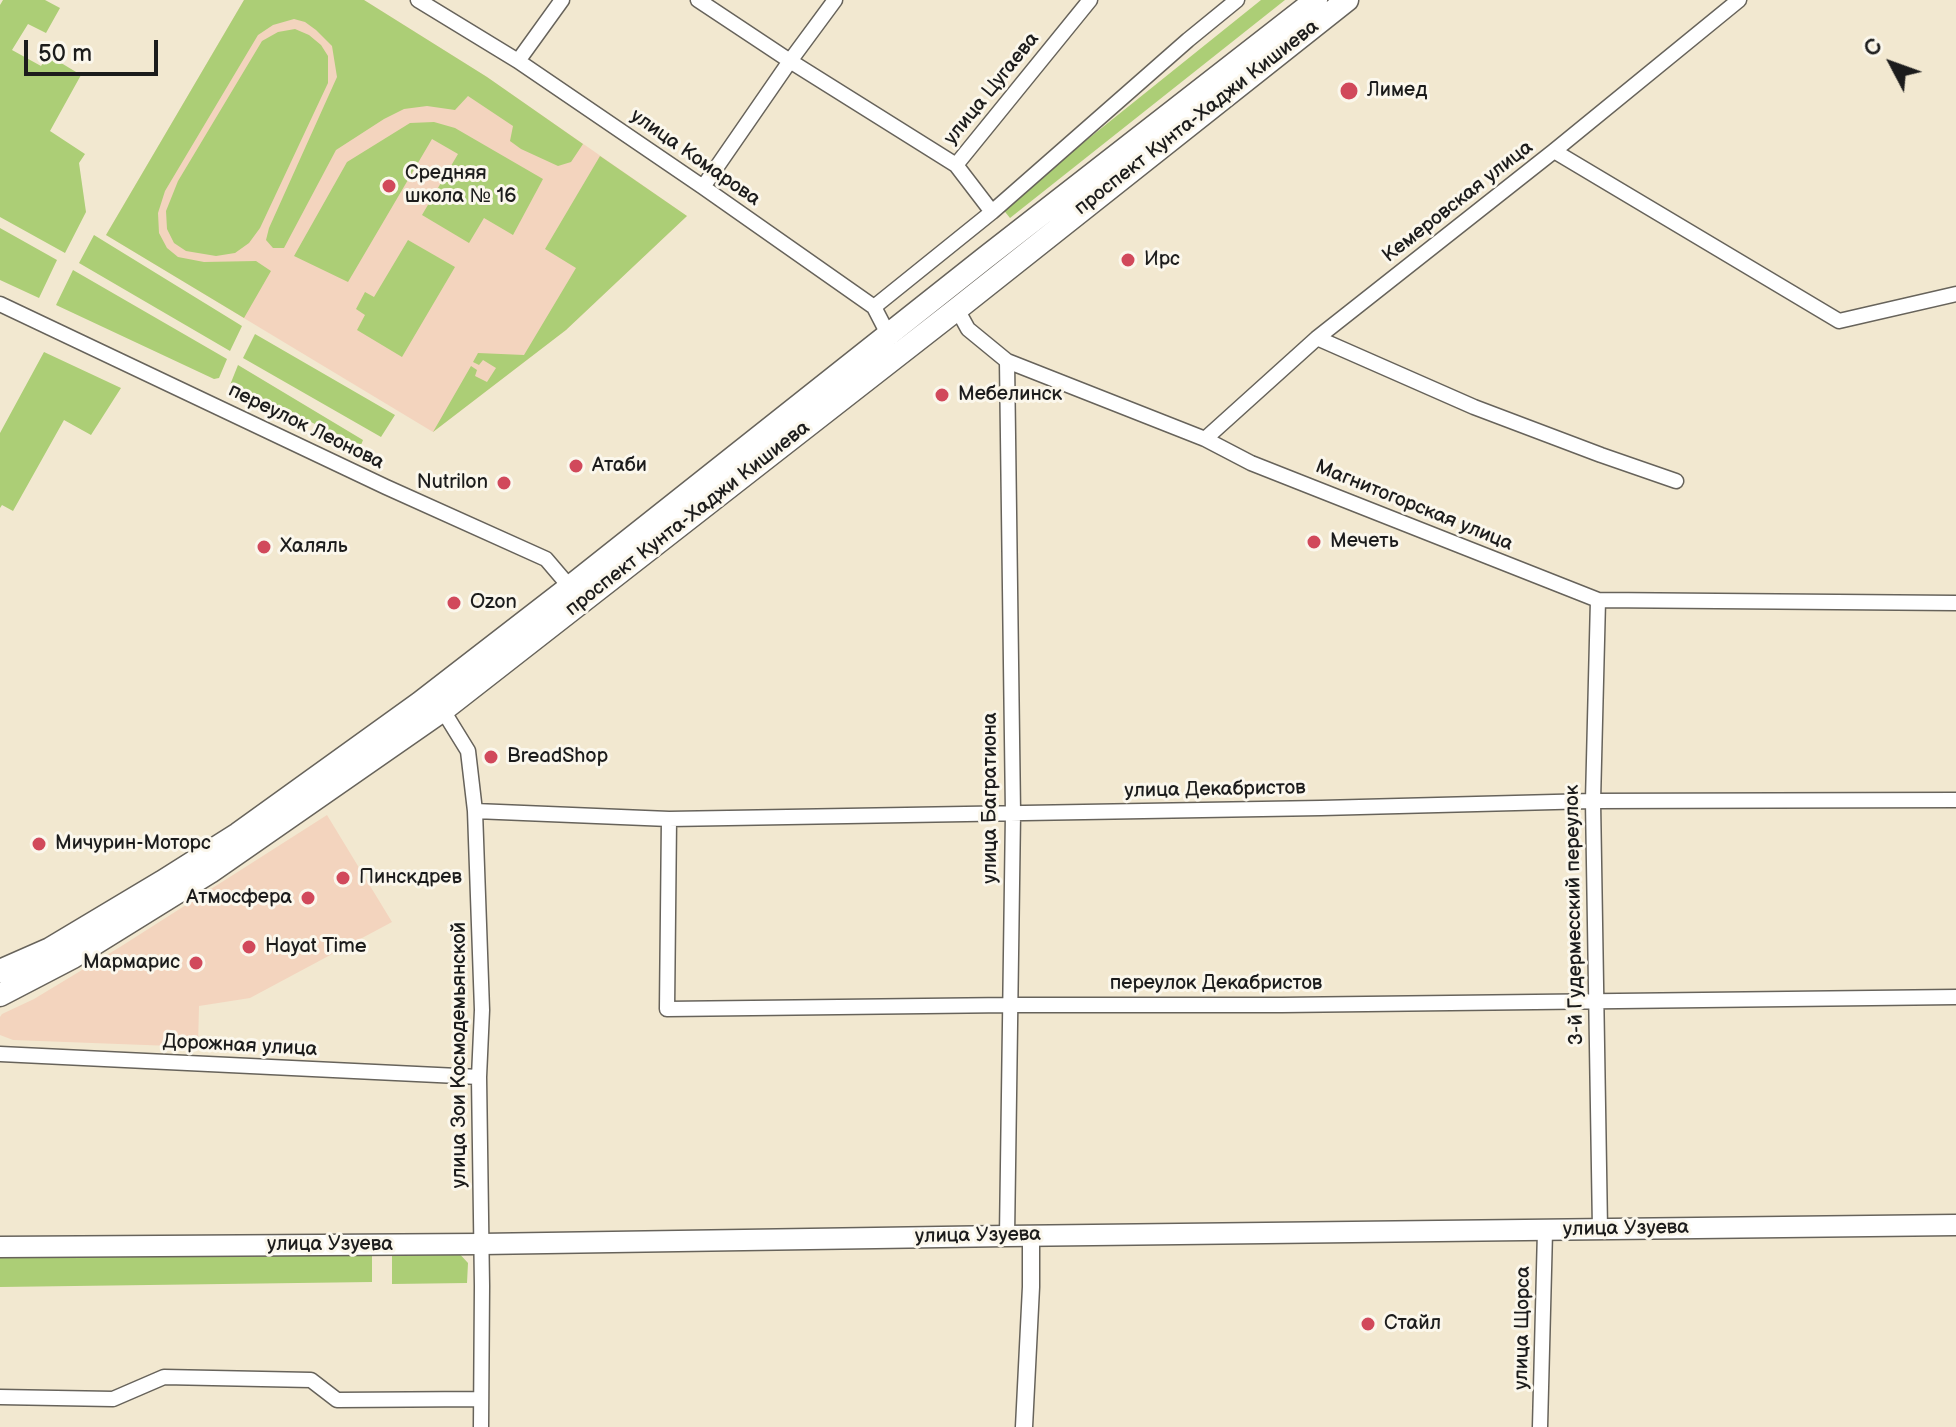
<!DOCTYPE html>
<html>
<head>
<meta charset="utf-8">
<style>
	body { margin:0 }
	#map { position:relative; width:1956px; height:1427px; overflow:hidden; background:#f2e8d0; font-family:"Balsamiq Sans",sans-serif }
	canvas { display:block }
	.north { position:absolute; left:1852px; top:24px; width:80px; height:80px; -webkit-text-stroke:6px #fbf7ec; paint-order:stroke; rotate:311deg; font-size:22px; font-weight:700; line-height:32px; text-align:center; color:#1c1c1c }
	.north::after { content:''; display:block; margin:auto; width:28px; height:36px; background:#1c1c1c; clip-path:polygon(50% 0,100% 100%,50% 72%,0 100%) }
	.scale { position:absolute; left:24px; top:40px; width:134px; height:36px; box-sizing:border-box; border:4px solid #1c1c1c; border-top:0; padding-left:10px; font-size:24px; line-height:28px; white-space:nowrap; color:#1c1c1c; -webkit-text-stroke:6px #fbf7ec; paint-order:stroke }
</style>
</head>
<body>
<div id="map">
<canvas width="1956" height="1427"></canvas>
<div class="north">С</div>
<div class="scale">50 m</div>
</div>
<script>
const c = document.querySelector('canvas').getContext('2d');
c.lineJoin = 'round';
function fillPath(path, color) { c.fillStyle = color; c.fill(path, 'evenodd'); }
const poly = rows => new Path2D(rows.map(r => 'M' + r).join(''));
function stroke(path, color, width, dash) { c.strokeStyle = color; c.lineWidth = width; c.lineCap = dash ? 'butt' : 'round'; c.setLineDash(dash || []); c.stroke(path); }
function drawText(font, color, halo, rows, align = 'center') {
  c.font = font + ' "Balsamiq Sans",sans-serif'; c.lineWidth = 6; c.setLineDash([]); c.textBaseline = 'middle'; c.strokeStyle = halo; c.fillStyle = color; for (const [text, x, y, turn = 0] of rows) {
    c.save(); c.translate(x, y); c.rotate((+turn || 0) * Math.PI / 180); c.textAlign = isNaN(turn) ? turn : align; if (halo) c.strokeText(text, 0, 0); c.fillText(text, 0, 0); c.restore();
  }
}
fillPath(poly([
	[244,0,364,0,487,77,687,216,566,330,433,432,106,235],
	[327,815,392,922,250,998,199,1006,198,1047,13,1040,0,1035,0,1017,2,1014,34,999,120,947]
]), '#f3d4be');
fillPath(poly([
	[3,0,45,0,60,8,46,33,28,24,12,50,41,66,48,55,81,75,50,131,85,154,79,163,86,212,65,253,0,217,0,5],
	[244,0,364,0,487,77,583,144,571,162,558,166,521,149,510,141,513,126,468,96,455,110,427,106,404,109,384,119,336,150,284,248,273,248,266,240,269,228,337,77,332,46,316,30,305,22,294,19,273,25,258,35,165,191,158,213,159,233,167,248,178,257,204,262,256,261,271,271,244,318,106,235],
	[1261,0,1285,0,1010,218,1002,208],
	[295,29,309,35,321,45,328,56,328,83,260,228,249,243,235,253,216,256,186,251,174,243,167,229,166,211,178,181,262,41,278,32],
	[434,122,455,128,543,179,513,235,484,218,469,243,422,215,458,154,432,139,348,282,294,256,347,162,410,123],
	[600,156,687,216,566,330,433,432,471,366,477,370,475,376,487,382,496,368,483,360,479,365,473,362,478,353,524,355,576,268,545,249],
	[0,228,57,260,39,298,0,280],
	[94,235,242,326,230,351,79,263],
	[408,240,455,267,402,357,357,330,365,315,356,309,365,292,374,297],
	[73,270,227,359,219,378,214,379,56,305],
	[255,334,395,415,381,437,243,358],
	[44,352,121,388,91,435,64,420,13,511,2,505,0,508,0,433],
	[238,365,363,440,361,445,230,385],
	[372,1248,372,1282,0,1287,0,1253],
	[392,1249,456,1250,468,1263,467,1283,392,1284]
]), '#acce76');
const minor = poly([
	[418,0,518,61,703,187,874,307,889,336,887,340],
	[698,0,790,61,956,165,992,212],
	[518,61,562,0],
	[1554,151,1839,321,1956,294],
	[956,165,1090,0],
	[703,187,790,61,835,0],
	[0,304,386,487,546,559,575,593],
	[959,304,957,309,968,329,1007,361,1205,439,1251,463,1598,600,1956,603],
	[874,307,992,212,1188,40,1237,0],
	[1317,338,1474,407,1601,455,1676,481],
	[1007,361,1013,813,1007,1236],
	[1205,439,1317,338,1554,151,1739,0],
	[1598,600,1593,801,1600,1229],
	[439,704,468,751,475,811,482,1010,479,1077,482,1286,481,1427],
	[475,811,669,819,1321,808,1593,801,1956,800],
	[669,819,667,1009,1010,1005,1282,1005,1956,997],
	[0,1054,479,1077],
	[0,1397,113,1399,164,1377,311,1380,337,1400,481,1399],
	[1540,1427,1545,1231]
]);
const tertiary = poly([
	[1024,1427,1031,1287,1031,1236]
]);
const secondary = poly([
	[0,1247,481,1244,1007,1236,1956,1225]
]);
const primary = poly([
	[0,971,50,949,162,882,238,834,420,703,570,587,985,258,1316,0],
	[0,995,73,957,210,872,443,710,957,309,1347,0]
]);
stroke(minor, '#67635b', 17);
stroke(tertiary, '#67635b', 19);
stroke(secondary, '#67635b', 23);
stroke(primary, '#67635b', 25);
stroke(minor, '#fff', 14);
stroke(tertiary, '#fff', 16);
stroke(secondary, '#fff', 20);
stroke(primary, '#fff', 22);
for (const [x, y, r, color] of [
	[1349,91,10,"#d1495b"],
	[389,186,8,"#d1495b"],
	[1128,260,8,"#d1495b"],
	[942,395,8,"#d1495b"],
	[576,466,8,"#d1495b"],
	[504,483,8,"#d1495b"],
	[1314,542,8,"#d1495b"],
	[264,547,8,"#d1495b"],
	[454,603,8,"#d1495b"],
	[491,757,8,"#d1495b"],
	[39,844,8,"#d1495b"],
	[343,878,8,"#d1495b"],
	[308,898,8,"#d1495b"],
	[249,947,8,"#d1495b"],
	[196,963,8,"#d1495b"],
	[1368,1324,8,"#d1495b"]
]) { const dot = new Path2D(); dot.arc(x, y, r, 0, 2 * Math.PI); c.fillStyle = color; c.fill(dot); stroke(dot, '#fbf7ec', 3); }
drawText('20px', '#1c1c1c', '#fbf7ec', [
	["улица Цугаева",992,89,-51],
	["проспект Кунта-Хаджи Кишиева",1197,118,-38],
	["улица Комарова",695,158,35],
	["Кемеровская улица",1458,202,-38],
	["переулок Леонова",306,427,26],
	["Магнитогорская улица",1414,506,22],
	["проспект Кунта-Хаджи Кишиева",688,519,-38],
	["улица Декабристов",1215,790,-1],
	["улица Багратиона",991,798,-90],
	["3-й Гудермесский переулок",1575,915,-91],
	["переулок Декабристов",1216,984],
	["Дорожная улица",240,1046,3],
	["улица Зои Космодемьянской",460,1055,-90],
	["улица Узуева",1626,1229,-1],
	["улица Узуева",978,1236,-1],
	["улица Узуева",330,1245],
	["улица Щорса",1523,1328,-89]
]);
drawText('20px', '#1c1c1c', '#fbf7ec', [
	["Лимед",1367,91],
	["Средняя",405,174],
	["школа № 16",405,197],
	["Ирс",1144,260],
	["Мебелинск",958,395],
	["Атаби",592,466],
	["Nutrilon",488,483,"right"],
	["Мечеть",1330,542],
	["Халяль",280,547],
	["Ozon",470,603],
	["BreadShop",507,757],
	["Мичурин-Моторс",55,844],
	["Пинскдрев",359,878],
	["Атмосфера",292,898,"right"],
	["Hayat Time",265,947],
	["Мармарис",180,963,"right"],
	["Стайл",1384,1324]
], 'left');
</script>
</body>
</html>
